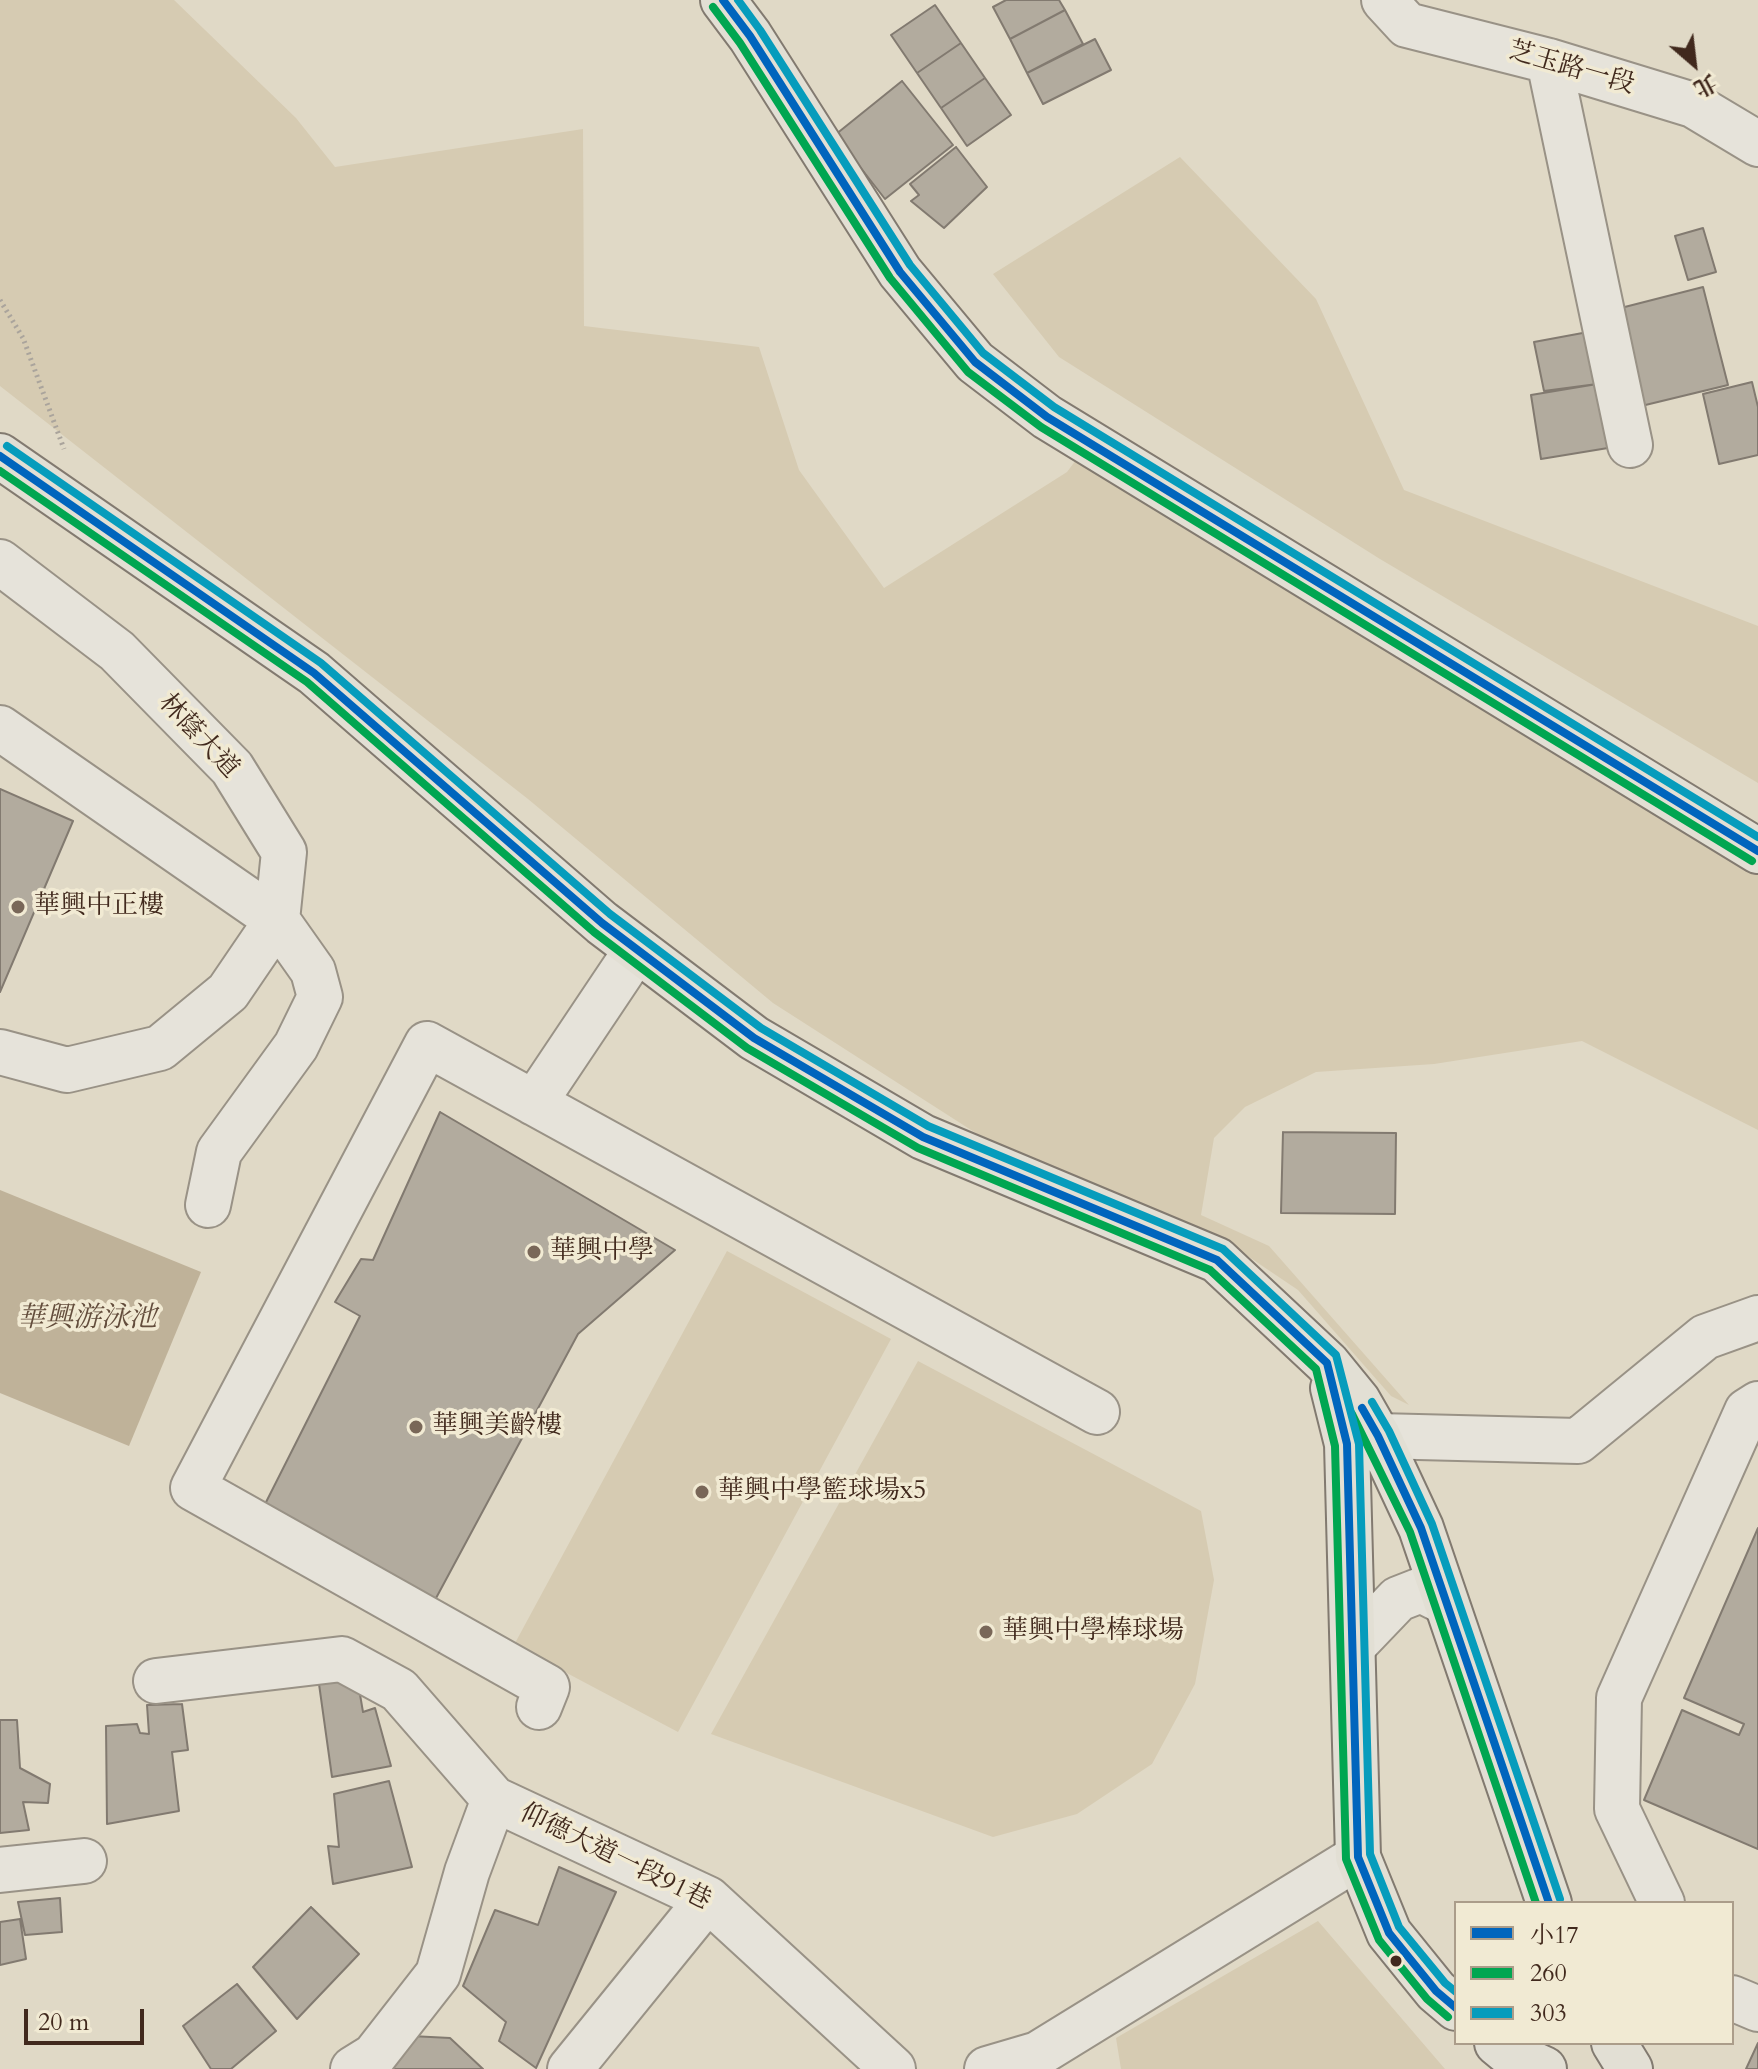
<!DOCTYPE html>
<html>
<head>
<meta charset="utf-8">
<style>
	body { margin:0 }
	#map { position:relative; width:1758px; height:2069px; overflow:hidden; background:#e0d9c6; font-family:Cardo,"Noto Serif TC",serif }
	canvas { display:block }
	.legend { position:absolute; left:1454px; top:1901px; width:280px; height:144px; box-sizing:border-box; background:#f1ead3; border:2px solid #ab9d8a; margin:0; padding:10px 14px; list-style:none; font-size:24px; color:#41291d }
	.legend li { display:flex; align-items:center; gap:16px; height:40px }
	.legend b { width:40px; border:2px solid #ab9d8a }
	.north { position:absolute; left:1654px; top:24px; width:80px; height:80px; -webkit-text-stroke:6px #f1ead3; paint-order:stroke; rotate:152deg; font-size:22px; font-weight:700; line-height:32px; text-align:center; color:#41291d }
	.north::after { content:''; display:block; margin:auto; width:28px; height:36px; background:#41291d; clip-path:polygon(50% 0,100% 100%,50% 72%,0 100%) }
	.scale { position:absolute; left:24px; top:2009px; width:120px; height:36px; box-sizing:border-box; border:4px solid #41291d; border-top:0; padding-left:10px; font-size:24px; line-height:28px; white-space:nowrap; color:#41291d; -webkit-text-stroke:6px #f1ead3; paint-order:stroke }
</style>
</head>
<body>
<div id="map">
<canvas width="1758" height="2069"></canvas>
<ul class="legend">
<li><b style="height:10px;background:#0065bd"></b>小17</li>
<li><b style="height:10px;background:#00a651"></b>260</li>
<li><b style="height:10px;background:#069cbc"></b>303</li>
</ul>
<div class="north">北</div>
<div class="scale">20 m</div>
</div>
<script>
const c = document.querySelector('canvas').getContext('2d');
c.lineJoin = 'round';
function fillPath(path, color) { c.fillStyle = color; c.fill(path, 'evenodd'); }
const poly = rows => new Path2D(rows.map(r => 'M' + r).join(''));
function stroke(path, color, width, dash) { c.strokeStyle = color; c.lineWidth = width; c.lineCap = dash ? 'butt' : 'round'; c.setLineDash(dash || []); c.stroke(path); }
function drawText(font, color, halo, rows, align = 'center') {
  c.font = font + ' Cardo,"Noto Serif TC",serif'; c.lineWidth = 7; c.setLineDash([]); c.textBaseline = 'middle'; c.strokeStyle = halo; c.fillStyle = color; for (const [text, x, y, turn = 0] of rows) {
    c.save(); c.translate(x, y); c.rotate((+turn || 0) * Math.PI / 180); c.textAlign = isNaN(turn) ? turn : align; if (halo) c.strokeText(text, 0, 0); c.fillText(text, 0, 0); c.restore();
  }
}
fillPath(poly([
	[0,0,174,0,296,118,335,167,583,129,584,326,759,347,799,470,884,588,1067,472,1079,456,1758,863,1758,1130,1582,1041,1434,1064,1316,1072,1245,1107,1214,1138,1201,1215,1269,1246,1409,1405,1391,1396,1298,1290,1215,1234,1021,1162,773,1003,528,799,0,386],
	[1180,157,1316,299,1404,490,1758,626,1758,783,1380,559,1059,357,993,274],
	[727,1251,891,1339,678,1732,514,1645],
	[918,1361,1201,1511,1214,1580,1195,1684,1152,1764,1077,1814,993,1837,711,1734],
	[1318,1921,1445,2069,1121,2069,1116,2038]
]), '#d6cbb2');
fillPath(poly([
	[0,1190,201,1272,129,1446,0,1393]
]), '#bfb299');
const building = poly([
	[1006,0,1059,0,1065,10,1010,39,993,7,1006,0],
	[935,5,961,43,917,73,891,35,935,5],
	[1065,10,1083,44,1027,73,1010,39,1065,10],
	[1095,39,1111,70,1043,104,1027,73,1095,39],
	[961,43,985,78,941,108,917,73,961,43],
	[985,78,1011,115,967,146,941,108,985,78],
	[902,81,953,145,885,199,835,135,902,81],
	[956,147,987,187,944,228,911,201,919,195,910,184,956,147],
	[1703,228,1716,272,1688,280,1675,236,1703,228],
	[1703,287,1728,385,1633,408,1609,311,1703,287],
	[1588,332,1597,384,1544,391,1534,342,1588,332],
	[1752,382,1758,407,1758,455,1719,464,1703,394,1752,382],
	[1597,384,1608,448,1541,459,1531,395,1597,384],
	[0,789,73,821,0,992,0,789],
	[440,1112,675,1250,578,1334,428,1613,257,1520,360,1316,335,1302,361,1259,373,1260,440,1112],
	[1283,1132,1396,1133,1395,1214,1281,1213,1283,1132],
	[1758,1528,1758,1849,1644,1800,1682,1710,1739,1735,1744,1724,1684,1698,1758,1528],
	[357,1677,363,1712,375,1708,391,1766,332,1777,319,1684,357,1677],
	[182,1704,188,1750,172,1752,179,1811,107,1824,106,1726,137,1724,140,1733,149,1734,147,1705,182,1704],
	[0,1720,17,1720,20,1768,50,1784,48,1803,23,1802,29,1830,0,1833,0,1720],
	[389,1781,412,1867,333,1884,328,1846,339,1847,334,1794,389,1781],
	[559,1867,616,1892,536,2068,499,2041,506,2022,463,1986,495,1910,538,1925,559,1867],
	[60,1898,62,1932,25,1935,18,1902,60,1898],
	[311,1907,359,1954,297,2019,253,1967,311,1907],
	[20,1919,26,1959,0,1965,0,1922,20,1919],
	[237,1984,276,2031,231,2069,211,2069,183,2026,237,1984],
	[411,2036,450,2038,483,2069,379,2069,411,2036],
	[1758,2043,1758,2069,1746,2069,1758,2043]
]);
fillPath(building, '#b2ab9e');
stroke(building, '#827a70', 2);
const minor = poly([
	[1384,0,1407,25,1549,61,1693,105,1758,144],
	[1549,61,1630,445],
	[0,562,117,651,232,768,284,852,277,920,228,992,160,1048,67,1070,0,1052],
	[0,728,277,920,313,971,320,997,296,1046,219,1152,208,1205],
	[534,1103,627,964,641,953],
	[1378,1436,1578,1441,1705,1337,1758,1318],
	[1353,1646,1398,1599,1421,1590,1445,1602],
	[156,1681,342,1659,399,1690,494,1799],
	[539,1707,547,1687,193,1488,427,1044,1097,1412],
	[0,1870,84,1861],
	[1662,1903,1617,1809,1619,1698,1747,1411,1758,1404],
	[1732,1998,1758,2009],
	[353,2069,374,2056,438,1974,467,1872,494,1799,708,1899,893,2069],
	[570,2069,708,1899],
	[987,2069,1038,2054,1358,1857]
]);
const major = poly([
	[723,0,750,36,900,272,975,362,1047,417,1758,851],
	[0,456,314,673,602,923,754,1038,923,1137,1217,1260,1327,1363,1358,1401,1378,1436,1421,1528,1549,1903],
	[1333,1388,1347,1444,1358,1857,1389,1933,1436,1991,1456,2008],
	[1497,2043,1509,2053,1544,2069],
	[1614,2043,1630,2069]
]);
stroke(minor, '#999286', 48);
stroke(major, '#827a70', 48);
stroke(poly([
	[0,300,23,338,64,449]
]), '#aaa49c', 5, [2, 4]);
stroke(minor, '#e6e3da', 44);
stroke(major, '#e2dfd4', 44);
stroke(poly([
	[723,0,750,36,900,272,975,362,1047,417,1758,851],
	[0,456,314,673,602,923,754,1038,923,1137,1217,1260,1327,1363,1347,1444,1358,1857,1389,1933,1436,1991,1456,2008],
	[1362,1408,1378,1436,1421,1528,1549,1903]
]), '#0065bd', 8);
stroke(poly([
	[713,7,740,43,890,278,968,372,1041,427,1752,861],
	[0,471,307,682,594,932,747,1048,918,1148,1210,1270,1316,1369,1335,1446,1346,1859,1379,1940,1427,1999,1448,2017],
	[1352,1414,1410,1532,1536,1903]
]), '#00a651', 8);
stroke(poly([
	[738,0,760,30,910,265,983,353,1054,407,1758,837],
	[7,446,321,663,610,914,761,1028,928,1126,1223,1249,1336,1355,1359,1444,1370,1854,1399,1927,1445,1983,1456,1992],
	[1372,1402,1389,1431,1432,1524,1560,1899]
]), '#069cbc', 8);
for (const [x, y, r, color] of [
	[18,907,8,"#796758"],
	[534,1252,8,"#796758"],
	[416,1427,8,"#796758"],
	[702,1492,8,"#796758"],
	[986,1632,8,"#796758"],
	[1396,1961,7,"#41291d"]
]) { const dot = new Path2D(); dot.arc(x, y, r, 0, 2 * Math.PI); c.fillStyle = color; c.fill(dot); stroke(dot, '#f1ead3', 3); }
drawText('26px', '#41291d', '#f1ead3', [
	["芝玉路一段",1571,69,16],
	["林蔭大道",198,737,47],
	["仰德大道一段91巷",615,1858,26]
]);
drawText('26px', '#41291d', '#f1ead3', [
	["華興中正樓",34,907],
	["華興中學",550,1252],
	["華興美齡樓",432,1427],
	["華興中學籃球場x5",718,1492],
	["華興中學棒球場",1002,1632]
], 'left');
drawText('italic 28px', '#634d3c', '#f1ead3', [
	["華興游泳池",87,1320]
]);
</script>
</body>
</html>
